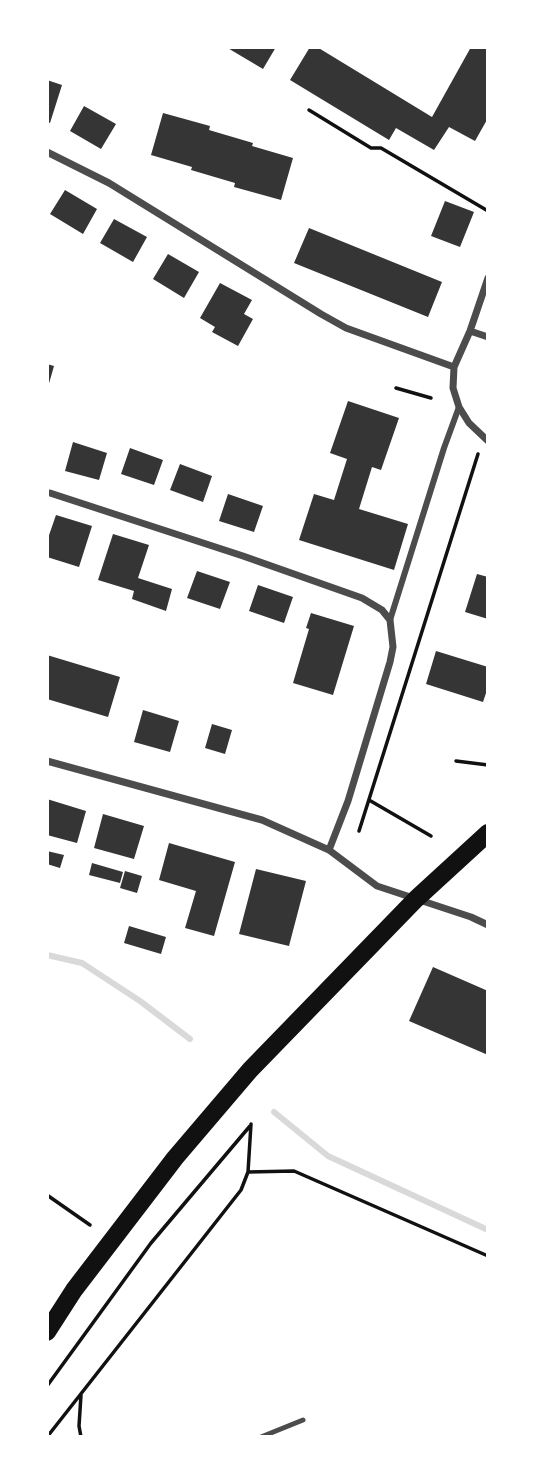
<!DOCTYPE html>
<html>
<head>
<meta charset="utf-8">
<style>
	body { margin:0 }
	#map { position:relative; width:535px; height:1484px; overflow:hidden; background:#fff; font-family:Ubuntu,sans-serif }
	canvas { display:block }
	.frame { position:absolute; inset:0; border:49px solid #fff; pointer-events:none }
</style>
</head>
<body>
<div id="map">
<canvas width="535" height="1484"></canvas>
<div class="frame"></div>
</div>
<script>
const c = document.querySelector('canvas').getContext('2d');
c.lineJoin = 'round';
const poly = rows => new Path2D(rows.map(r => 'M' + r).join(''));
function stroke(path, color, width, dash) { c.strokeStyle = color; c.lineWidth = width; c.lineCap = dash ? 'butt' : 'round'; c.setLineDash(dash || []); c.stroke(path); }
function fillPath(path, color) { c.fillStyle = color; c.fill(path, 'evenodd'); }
stroke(poly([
	[47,955,82,963,140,1001,190,1039],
	[274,1112,328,1156,488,1230]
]), '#d9d9d9', 6);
fillPath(poly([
	[226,47,276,47,263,69],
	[310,47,317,47,432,117,471,47,488,47,488,118,475,141,449,127,434,150,396,128,389,140,290,80],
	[47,80,62,85,50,123,47,122],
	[84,106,116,124,101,149,70,131],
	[163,113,210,126,209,130,253,143,252,146,293,158,281,200,234,187,235,183,191,170,192,167,151,155],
	[65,190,97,209,83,234,50,214],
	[445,201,474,212,460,247,431,236],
	[114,219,147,237,133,262,100,243],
	[309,228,442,282,428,317,294,263],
	[168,254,199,272,184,298,153,279],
	[220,283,252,300,244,314,253,319,238,346,212,332,215,327,200,318],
	[47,364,54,366,48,387,47,387],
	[348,401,399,418,381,470,372,467,359,509,408,524,394,570,299,540,314,494,334,500,347,459,330,453],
	[73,442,107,453,99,480,65,471],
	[130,448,163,460,154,485,121,474],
	[180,464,212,476,203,502,170,490],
	[228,494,263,506,254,532,219,521],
	[56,515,92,526,79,567,47,557,47,541],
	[113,534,149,545,138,578,172,589,166,611,132,599,134,591,98,580],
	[197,571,230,582,220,609,187,598],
	[477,574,488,577,488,619,465,612],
	[258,585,293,597,284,623,249,611],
	[311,613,354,626,333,695,293,683,309,629,306,628],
	[436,651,488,667,488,687,483,702,426,684],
	[47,655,120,677,108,717,47,699],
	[143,710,179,721,170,752,134,742],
	[212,724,232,730,225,754,205,748],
	[47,799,86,811,77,843,47,835],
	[103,814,144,826,134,859,94,848],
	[169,843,235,862,214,936,185,928,196,891,159,880],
	[47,851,64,855,60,868,47,864],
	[92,863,123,872,120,883,89,875],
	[256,869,306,881,289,946,239,934],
	[125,871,142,876,137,893,120,888],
	[129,926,166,937,161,954,124,943],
	[433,967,488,991,488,1055,409,1021]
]), '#353535');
stroke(poly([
	[309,110,371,148,381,148,488,211],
	[396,388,431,398],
	[456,761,488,765],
	[369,800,431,836],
	[359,831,478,454],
	[248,1172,294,1171,488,1256],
	[47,1195,90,1225],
	[47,1386,151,1243,250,1126],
	[81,1395,79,1426,81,1437],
	[47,1437,241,1190,248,1172,251,1124]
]), '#111', 3.5);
stroke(poly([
	[261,1437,303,1420]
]), '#4c4c4c', 5);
stroke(poly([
	[390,620,444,448,459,407]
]), '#4c4c4c', 6);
stroke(poly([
	[47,152,109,183,321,314,346,328,454,367],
	[488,278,470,331,454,367,453,388,459,407,469,423,488,441],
	[470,331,488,337],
	[50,493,243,556,362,598,382,610,390,620,393,647,390,662,348,801,329,850],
	[47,761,262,820,329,850,377,886,471,917,488,925]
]), '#4c4c4c', 7);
stroke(poly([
	[47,1332,74,1290,175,1158,250,1070,416,899,488,833]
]), '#111', 18);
</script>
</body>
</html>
